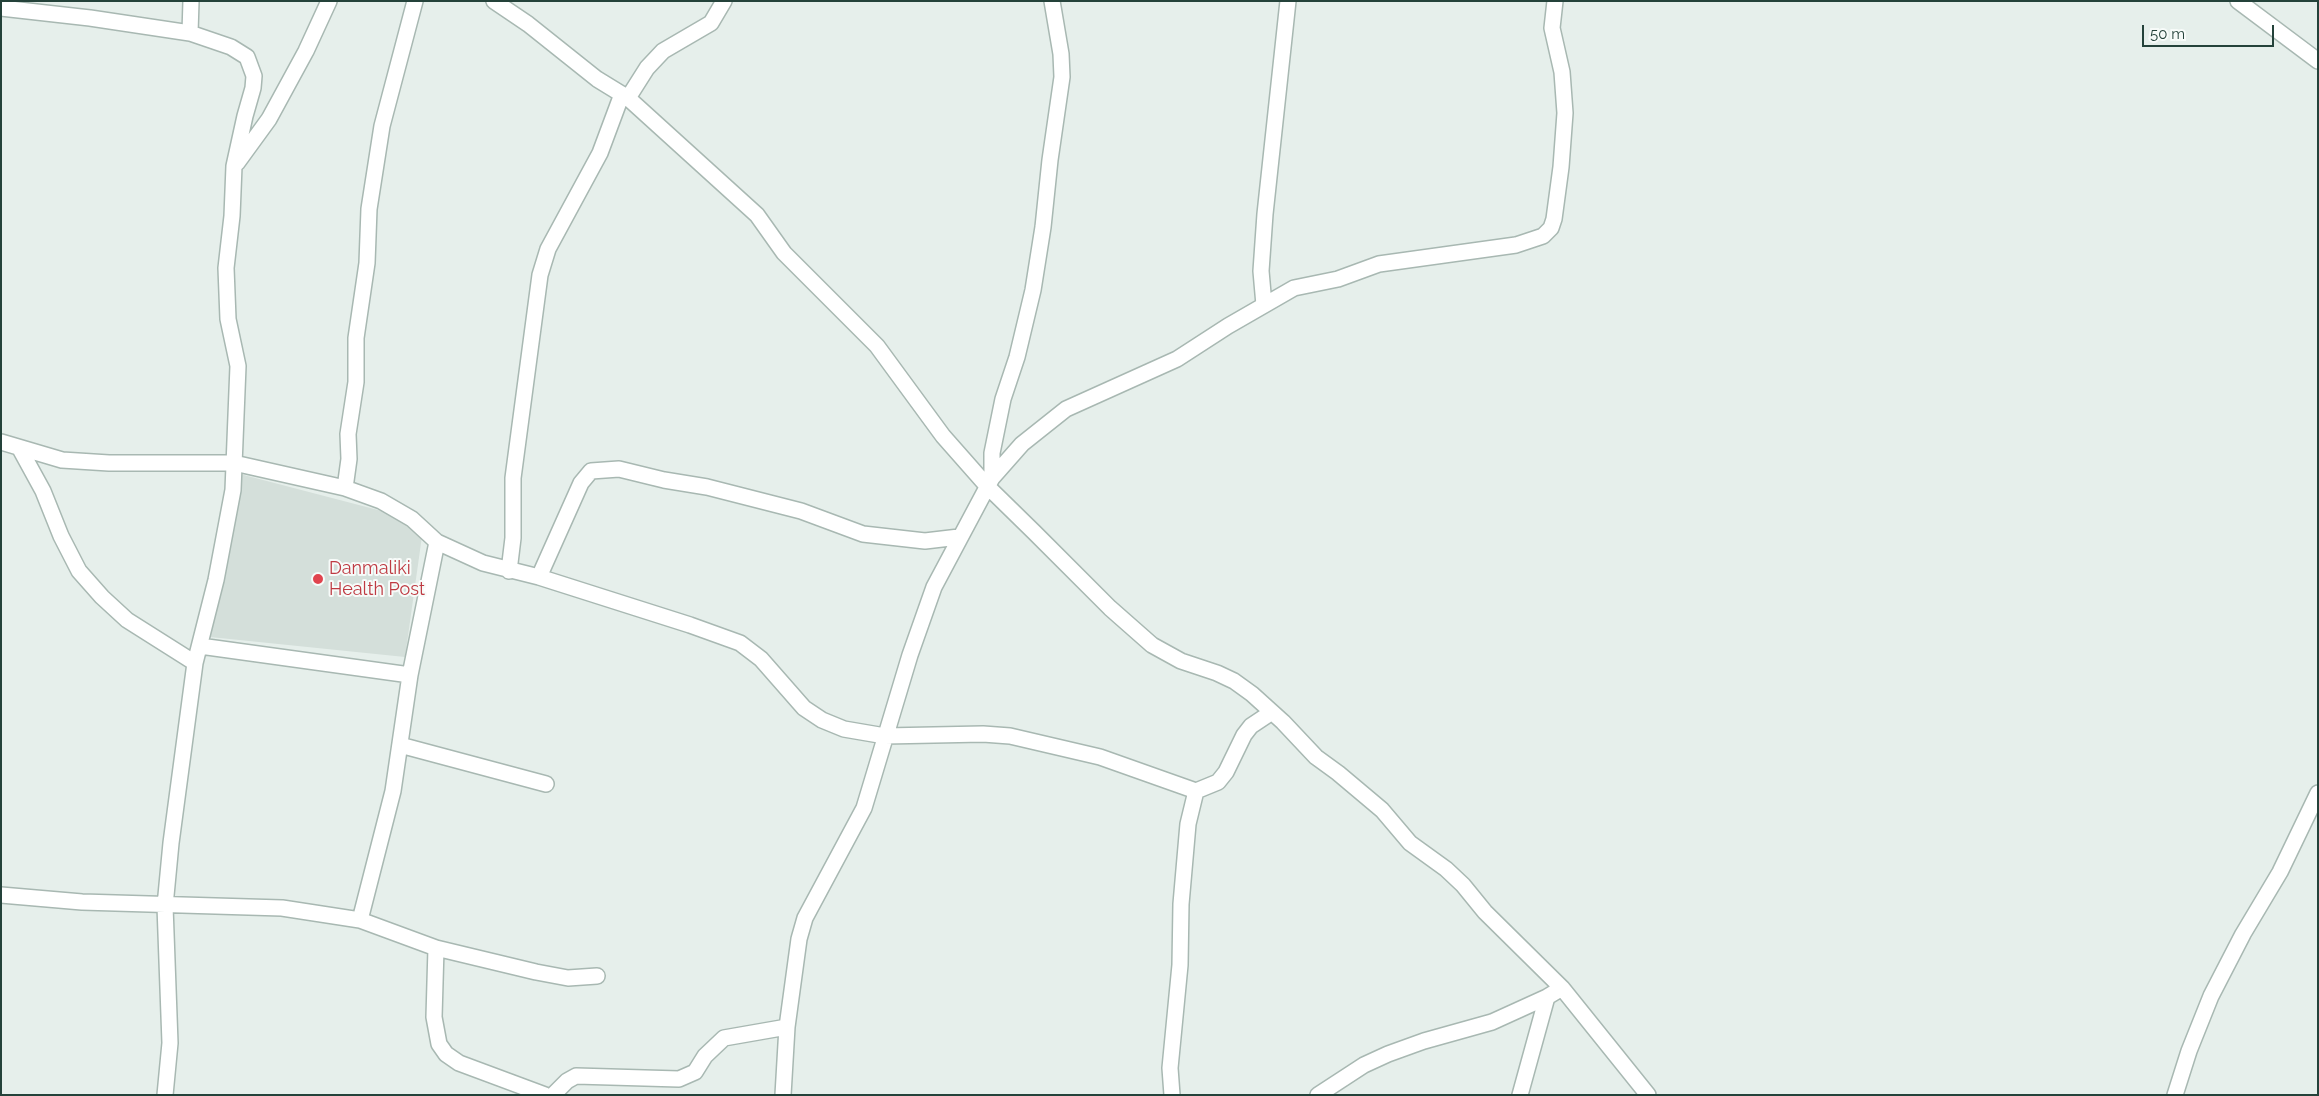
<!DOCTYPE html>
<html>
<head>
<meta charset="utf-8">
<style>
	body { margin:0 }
	#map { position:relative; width:2319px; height:1096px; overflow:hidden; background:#e6efeb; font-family:Raleway,sans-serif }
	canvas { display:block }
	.frame { position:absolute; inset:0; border:2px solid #24423a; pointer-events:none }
	.scale { position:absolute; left:2142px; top:25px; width:132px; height:22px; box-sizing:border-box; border:2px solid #24423a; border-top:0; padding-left:6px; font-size:15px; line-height:18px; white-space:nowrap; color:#24423a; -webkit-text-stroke:4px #f7fbf9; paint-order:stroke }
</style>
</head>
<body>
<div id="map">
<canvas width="2319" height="1096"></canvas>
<div class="frame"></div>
<div class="scale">50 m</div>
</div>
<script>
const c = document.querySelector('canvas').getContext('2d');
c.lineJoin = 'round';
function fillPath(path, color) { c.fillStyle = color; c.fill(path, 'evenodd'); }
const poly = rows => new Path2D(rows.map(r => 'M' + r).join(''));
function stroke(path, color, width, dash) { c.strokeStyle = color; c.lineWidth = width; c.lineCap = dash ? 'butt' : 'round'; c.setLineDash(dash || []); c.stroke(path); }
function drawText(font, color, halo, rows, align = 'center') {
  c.font = font + ' Raleway,sans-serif'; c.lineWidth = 4; c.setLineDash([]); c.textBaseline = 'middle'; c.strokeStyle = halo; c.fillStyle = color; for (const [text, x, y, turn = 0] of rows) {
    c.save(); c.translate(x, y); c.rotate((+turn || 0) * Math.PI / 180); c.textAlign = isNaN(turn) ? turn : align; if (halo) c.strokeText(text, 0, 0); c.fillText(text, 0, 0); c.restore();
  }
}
fillPath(poly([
	[240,474,424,522,405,657,210,637]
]), '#d4dfda');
const street = poly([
	[494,1,528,24,597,79,628,98,757,215,784,253,877,346,943,436,988,487,1034,532,1110,608,1152,645,1181,661,1217,673,1234,681,1252,694,1283,722,1316,757,1338,773,1382,810,1410,843,1446,869,1463,885,1485,912,1562,988,1648,1095],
	[2238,1,2318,61],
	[1,8,90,18,190,33,231,47,247,57,254,76,253,88,245,116,234,166,232,216,226,268,228,319,238,366,233,490,216,580,195,663,171,843,165,906,170,1043,165,1095],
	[190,33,191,1],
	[628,98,647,68,663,51,711,23,724,1],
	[237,163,269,119,306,51,329,1],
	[1264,305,1261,271,1265,214,1288,1],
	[1,442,62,460,109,463,234,463,345,488,381,501,412,519,437,542,483,563,539,577,690,625,740,643,761,659,804,708,822,720,844,729,885,736,983,734,1010,736,1100,757,1196,791,1218,782,1226,772,1244,735,1251,726,1272,712],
	[20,449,43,491,61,536,79,571,102,597,127,620,195,663],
	[992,478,992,453,1003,399,1017,357,1033,290,1043,227,1050,160,1062,77,1061,54,1052,1],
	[345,488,349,459,348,434,356,382,356,338,367,263,369,209,382,126,415,1],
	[509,571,513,538,513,478,540,275,548,249,600,153,622,94],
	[539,577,581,483,591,471,619,469,664,480,707,487,801,511,863,534,925,541,959,537],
	[200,646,410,675],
	[400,745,546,784],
	[1,895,82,902,282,908,360,920,436,948,536,972,568,978,597,976],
	[360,920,393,791,410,675,437,542],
	[436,948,434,1017,439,1044,446,1054,459,1063,545,1095],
	[553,1095,567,1081,576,1076,679,1079,695,1072,705,1056,724,1038,787,1027],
	[783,1095,787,1027,799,939,805,918,864,808,910,655,934,587,992,478,1022,444,1066,409,1177,359,1228,326,1294,288,1338,279,1379,264,1516,245,1543,236,1551,228,1554,219,1561,167,1565,113,1562,72,1552,28,1555,1],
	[1172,1095,1170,1068,1180,965,1181,904,1188,824,1196,791],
	[1318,1095,1364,1065,1388,1054,1424,1041,1492,1022,1547,997,1562,988],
	[1520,1095,1547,997],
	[2175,1095,2189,1051,2211,996,2243,934,2280,872,2318,793]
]);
stroke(street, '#a8b8b2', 18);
stroke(street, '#fff', 15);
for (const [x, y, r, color] of [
	[318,579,6,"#e0444e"]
]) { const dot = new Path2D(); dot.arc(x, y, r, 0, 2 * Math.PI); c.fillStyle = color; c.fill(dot); stroke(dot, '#f7fbf9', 2); }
drawText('18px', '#be3a42', '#f7fbf9', [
	["Danmaliki",329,569],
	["Health Post",329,590]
], 'left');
</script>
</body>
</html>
